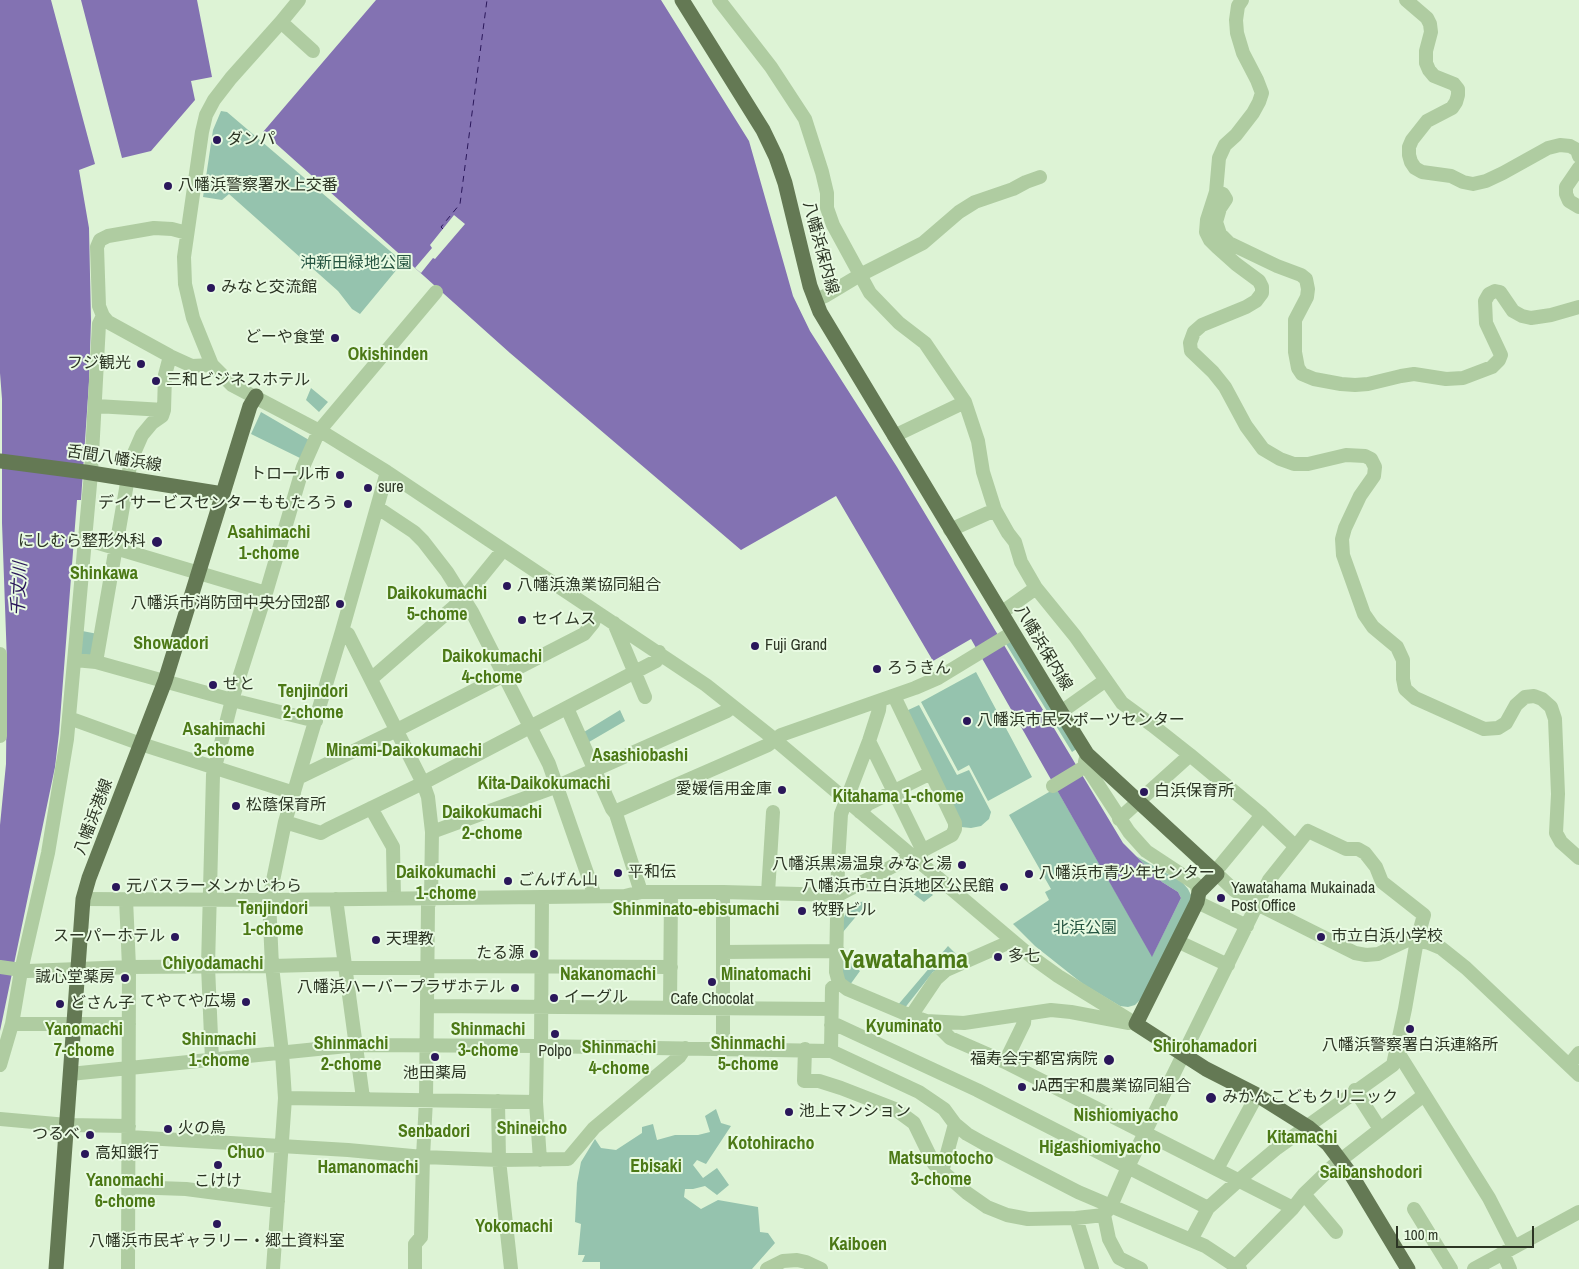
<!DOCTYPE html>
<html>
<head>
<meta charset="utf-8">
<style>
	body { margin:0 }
	#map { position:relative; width:1579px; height:1269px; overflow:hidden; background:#ddf3d5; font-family:"Archivo Narrow",sans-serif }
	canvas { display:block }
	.scale { position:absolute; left:1396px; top:1226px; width:138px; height:22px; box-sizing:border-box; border:2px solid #2c3524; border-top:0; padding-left:6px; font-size:15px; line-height:18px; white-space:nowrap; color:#2c3524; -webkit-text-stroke:4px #e8fae2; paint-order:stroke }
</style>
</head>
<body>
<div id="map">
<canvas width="1579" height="1269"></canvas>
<div class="scale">100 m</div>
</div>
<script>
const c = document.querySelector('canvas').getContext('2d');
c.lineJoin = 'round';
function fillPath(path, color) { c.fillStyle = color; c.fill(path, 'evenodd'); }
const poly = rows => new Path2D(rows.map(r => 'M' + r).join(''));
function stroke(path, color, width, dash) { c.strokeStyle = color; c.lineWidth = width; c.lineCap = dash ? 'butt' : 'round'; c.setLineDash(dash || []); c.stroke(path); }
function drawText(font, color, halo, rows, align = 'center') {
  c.font = font + ' "Archivo Narrow","Noto Sans JP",sans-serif'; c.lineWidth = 4; c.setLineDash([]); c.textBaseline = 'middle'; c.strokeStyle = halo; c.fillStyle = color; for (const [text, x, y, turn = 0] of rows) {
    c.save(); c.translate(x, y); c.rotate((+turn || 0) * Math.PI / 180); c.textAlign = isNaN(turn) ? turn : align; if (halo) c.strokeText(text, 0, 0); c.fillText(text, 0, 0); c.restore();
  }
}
fillPath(poly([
	[221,111,227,112,403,262,360,314,352,309,338,291,229,194,222,200,203,197,213,130],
	[311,388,328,402,319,412,306,400],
	[261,412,309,440,302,459,251,434],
	[77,630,98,634,93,662,74,662],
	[1012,641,1078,748,1072,752,1006,644],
	[976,672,1032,777,988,801,969,765,958,771,921,702],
	[919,705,957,775,969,770,991,812,989,819,981,826,971,828,961,827,906,711],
	[620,710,625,721,589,742,584,732],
	[1056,788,1152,956,1181,898,1178,892,1162,882,1136,856,1182,882,1188,889,1191,895,1190,901,1143,997,1135,1005,1128,1007,1120,1006,1083,984,1035,946,1013,924,1049,900,1045,892,1051,889,1009,815],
	[913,878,933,895,924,902,900,884],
	[869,901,843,932,843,921,846,911,852,905,860,902],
	[948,946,959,957,933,972,904,1009,897,1006],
	[843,956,860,971,847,989,837,957],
	[716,1109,721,1123,731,1126,706,1164,697,1160,693,1165,703,1178,717,1168,729,1185,717,1195,705,1186,693,1189,685,1189,684,1197,701,1209,718,1200,758,1207,760,1232,768,1233,775,1243,752,1269,600,1269,600,1262,582,1262,585,1255,578,1255,581,1224,575,1222,577,1183,581,1162,595,1139,601,1148,616,1150,642,1133,642,1127,653,1124,657,1140,675,1135,698,1135,710,1132,705,1116]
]), '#95c3ae');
fillPath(poly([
	[0,0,51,0,95,164,79,170,89,228,91,321,89,382,81,500,77,500,59,733,55,767,0,1031,0,825,6,764,7,662,2,523,2,399,0,373],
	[81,0,197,0,212,77,191,81,195,100,151,151,122,158],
	[376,0,661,0,749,141,793,296,810,331,897,467,1123,843,1162,882,1178,892,1181,898,1152,957,971,639,933,661,836,496,741,550,510,353,263,132]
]), '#8372b2');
fillPath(poly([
	[454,215,465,224,435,259,433,258,421,273,415,268,432,248,430,245]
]), '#ddf3d5');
stroke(poly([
	[443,229,441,227,460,204,487,0]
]), '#2a175a', 1, [6, 5]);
stroke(poly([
	[299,0,281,22,313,51],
	[719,0,771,67,805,119,822,172,827,193,827,208,833,225,870,293,899,323,925,343,965,402,978,441,983,472,995,510,1008,533,1015,542,1021,562,1036,588,1075,636,1122,703,1152,725,1190,755,1262,815,1295,846],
	[1242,0,1238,6,1236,20,1237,33,1243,53,1257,80,1262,93,1259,102,1253,113,1236,135,1225,145,1219,158,1216,192,1207,220,1206,232,1210,240,1217,247,1236,264,1259,281,1262,287,1262,293,1256,301,1246,307,1202,325,1194,332,1190,343,1191,351,1213,372,1225,387,1246,426,1263,449,1280,459,1294,464,1308,464,1346,455,1365,456,1371,459,1375,467,1374,476,1360,496,1345,528,1342,539,1343,555,1364,614,1373,627,1397,647,1403,660,1403,679,1405,689,1415,698,1484,729,1498,728,1506,723,1516,705,1525,697,1534,696,1542,699,1551,707,1555,719,1558,794,1556,833,1561,842,1579,858],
	[1406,0,1427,18,1430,24,1431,32,1426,51,1426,63,1429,70,1434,76,1454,84,1458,89,1458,95,1456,102,1452,108,1427,121,1412,140,1409,147,1409,155,1411,162,1415,168,1422,172,1451,176,1463,182,1473,184,1486,181,1503,173,1548,148,1560,145,1570,146,1577,150,1579,156],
	[281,22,231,78,214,100,206,115,202,132,184,257,185,284,193,318,212,365,232,385,327,435,387,472,706,685,774,739,1033,958,1058,976,1136,1024],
	[1579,168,1566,187,1566,194,1569,201,1579,207],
	[1216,192,1223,194,1226,199,1220,208,1216,222,1220,234,1229,243,1277,266,1301,275,1306,279,1308,289,1307,297,1295,320,1295,352,1298,368,1302,374,1314,379,1341,384,1355,385,1368,384,1401,376,1414,374,1446,379,1463,378,1492,367,1499,360,1501,355,1486,323,1485,301,1489,294,1495,291,1500,292,1513,311,1522,316,1531,318,1551,315,1579,307],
	[187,233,172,229,154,228,108,236,100,240,97,247,99,306,103,316,108,322,170,356,192,366,212,365],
	[815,300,825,296,860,275,923,243,959,212,975,202,1013,189,1026,182,1040,177],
	[96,406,164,410],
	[894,436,965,402],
	[378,508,414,532,423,541,447,572,472,612,549,764,595,896],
	[950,530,995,510],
	[85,539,266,593],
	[1001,613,1036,588],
	[614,623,645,697],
	[342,631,348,634,423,783,428,797,432,832,431,898,428,906,426,1100,423,1157,421,1237,415,1244,415,1269],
	[0,654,0,736],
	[75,660,96,662,232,700,316,721],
	[96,662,131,460,142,435,152,423,162,416,164,410,165,375,170,356],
	[371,679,464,598,503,550],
	[880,701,879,710,869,741,841,814,838,863,836,972,839,983,847,989,911,1016,926,1021,964,1023,1051,1010,1071,1012,1129,1023],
	[567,708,612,809,616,814,641,892],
	[1061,712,1106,680],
	[69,718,141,744,294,793],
	[869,741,923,851],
	[1087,754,1085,762,1086,766,1129,832,1146,851,1196,884,1199,892],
	[300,777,397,730,584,634,593,623,597,612],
	[1053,786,1086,766],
	[371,808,393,847,394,898],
	[860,812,868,804,931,773],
	[616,814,619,810,768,745,781,735,915,688,938,678,1012,633],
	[1119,819,1190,755],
	[285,822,321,833,328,829,423,783,656,661,659,652],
	[432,832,558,786,727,711,732,706],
	[1215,872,1262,815],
	[1217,874,1234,890,1257,904,1355,953,1366,955,1378,954,1410,939,1429,943,1441,948,1466,968,1579,1075],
	[723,892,723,1048],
	[768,893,773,812],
	[83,899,269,900,542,897,625,896,641,892,723,892,838,895,952,835,955,829,955,823,894,696],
	[126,899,129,967,128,1269],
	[336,899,363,1098],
	[1197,902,1247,926],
	[1177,941,1228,965],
	[723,952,838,951],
	[428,966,671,967],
	[0,967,28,971,129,967,272,966,345,964],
	[345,968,428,968],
	[427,1006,831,1009],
	[670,1008,671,892],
	[911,1016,936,979,946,970,1012,941],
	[940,1022,940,1028,950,1038,1005,1062,1293,1208],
	[12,1024,129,1024],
	[831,1025,837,1025,977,1090,1208,1208],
	[537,1046,536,1102,540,1160],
	[541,1046,542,897],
	[805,1049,804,1081,819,1081,841,1088,895,1109,914,1123,934,1164,967,1193,987,1207,1007,1215,1028,1219,1076,1218,1104,1215,1111,1206,1128,1167,1269,880,1308,831,1346,849,1358,849,1365,853,1376,867,1382,882,1424,915,1417,940,1405,1009,1393,1065,1277,1148,1239,1180,1208,1208,1191,1240],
	[831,1051,832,988,839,983],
	[1397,1051,1489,1198,1514,1247],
	[212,1060,208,966,213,775,232,700,266,593,303,467,319,431,436,292],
	[1005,1062,1024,1023,1025,1014],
	[0,1065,12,1024,21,971,48,853,67,739,91,473,99,324,103,316],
	[1569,1065,1579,1053],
	[70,1074,357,1045,537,1046,831,1051,919,1092,944,1109,955,1124,967,1134,983,1143,1078,1192,1205,1246,1240,1269],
	[1355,1090,1380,1129],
	[285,1098,536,1102],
	[498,1101,499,1160,511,1269],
	[0,1119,67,1125,129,1126],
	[129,1137,348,1150,423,1157,499,1160,568,1159,594,1128,679,1057,685,1048],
	[1217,1169,1257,1095],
	[942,1172,955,1124],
	[129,1187,186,1189,278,1201],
	[1304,1194,1336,1232],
	[1414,1209,1451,1269],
	[1104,1215,1109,1239,1119,1258,1141,1269],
	[1076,1218,1092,1269],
	[1503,1253,1510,1269],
	[1236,1266,1293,1208,1304,1194,1333,1166,1424,1095],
	[273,1269,285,1098,282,1053,272,966,269,900,285,822,342,631,387,472],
	[767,1269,783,1261,797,1260,806,1262,821,1269],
	[1474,1269,1579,1212]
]), '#afcca1', 14);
stroke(poly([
	[682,0,763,130,776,157,785,183,810,286,820,312,1061,712,1087,754,1217,874,1199,892,1197,902,1136,1024,1206,1069,1257,1095,1308,1127,1328,1144,1352,1176,1408,1269],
	[0,461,85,472,223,494],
	[56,1269,83,899,89,878,165,681,250,406,256,396]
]), '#647954', 15);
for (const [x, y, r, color] of [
	[217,140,5,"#2a175a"],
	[168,186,5,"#2a175a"],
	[211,288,5,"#2a175a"],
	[335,338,5,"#2a175a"],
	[141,364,5,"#2a175a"],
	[156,381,5,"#2a175a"],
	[340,475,5,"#2a175a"],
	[368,488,5,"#2a175a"],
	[348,504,5,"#2a175a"],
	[157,542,6,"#2a175a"],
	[507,586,5,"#2a175a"],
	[340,604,5,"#2a175a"],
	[522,620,5,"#2a175a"],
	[755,646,5,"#2a175a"],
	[877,669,5,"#2a175a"],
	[213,685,5,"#2a175a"],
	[967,721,5,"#2a175a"],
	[782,790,5,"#2a175a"],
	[1144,792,5,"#2a175a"],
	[236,806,5,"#2a175a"],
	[962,865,5,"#2a175a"],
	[618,873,5,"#2a175a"],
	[1029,874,5,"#2a175a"],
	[508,881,5,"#2a175a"],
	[116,887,5,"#2a175a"],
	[1004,887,5,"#2a175a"],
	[1221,898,5,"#2a175a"],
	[802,911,5,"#2a175a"],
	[175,937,5,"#2a175a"],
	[1321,937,5,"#2a175a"],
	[376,940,5,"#2a175a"],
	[534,954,5,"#2a175a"],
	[998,957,5,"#2a175a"],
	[125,978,5,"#2a175a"],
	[712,982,5,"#2a175a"],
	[515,988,5,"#2a175a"],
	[554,998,5,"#2a175a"],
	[246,1002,5,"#2a175a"],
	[60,1004,5,"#2a175a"],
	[1410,1029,5,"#2a175a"],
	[555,1034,5,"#2a175a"],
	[435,1057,5,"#2a175a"],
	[1109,1060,6,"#2a175a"],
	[1022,1087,5,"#2a175a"],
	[1211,1098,6,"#2a175a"],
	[789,1112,5,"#2a175a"],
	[168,1129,5,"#2a175a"],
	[90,1135,5,"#2a175a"],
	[85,1154,5,"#2a175a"],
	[218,1165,5,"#2a175a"],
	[217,1224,5,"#2a175a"]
]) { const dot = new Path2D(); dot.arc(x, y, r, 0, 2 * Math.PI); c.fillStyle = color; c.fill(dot); stroke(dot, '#e8fae2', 2); }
drawText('16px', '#2c3524', '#e8fae2', [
	["ダンパ",227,140],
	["八幡浜警察署水上交番",178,186],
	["みなと交流館",221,288],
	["どーや食堂",325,338,"right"],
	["フジ観光",131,364,"right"],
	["三和ビジネスホテル",166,381],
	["トロール市",330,475,"right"],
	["sure",378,488],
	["デイサービスセンターももたろう",338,504,"right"],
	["にしむら整形外科",146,542,"right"],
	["八幡浜漁業協同組合",517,586],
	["八幡浜市消防団中央分団2部",330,604,"right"],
	["セイムス",532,620],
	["Fuji Grand",765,646],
	["ろうきん",887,669],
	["せと",223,685],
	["八幡浜市民スポーツセンター",977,721],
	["愛媛信用金庫",772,790,"right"],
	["白浜保育所",1154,792],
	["松蔭保育所",246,806],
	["八幡浜黒湯温泉 みなと湯",952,865,"right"],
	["平和伝",628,873],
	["八幡浜市青少年センター",1039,874],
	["ごんげん山",518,881],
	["元バスラーメンかじわら",126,887],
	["八幡浜市立白浜地区公民館",994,887,"right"],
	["Yawatahama Mukainada",1231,889],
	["Post Office",1231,907],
	["牧野ビル",812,911],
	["スーパーホテル",165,937,"right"],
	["市立白浜小学校",1331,937],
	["天理教",386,940],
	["たる源",524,954,"right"],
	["多七",1008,957],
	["誠心堂薬房",115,978,"right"],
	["八幡浜ハーバープラザホテル",505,988,"right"],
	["イーグル",564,998],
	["Cafe Chocolat",712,1000,"center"],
	["てやてや広場",236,1002,"right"],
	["どさん子",70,1004],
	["八幡浜警察署白浜連絡所",1410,1046,"center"],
	["Polpo",555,1052,"center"],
	["福寿会宇都宮病院",1098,1060,"right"],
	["池田薬局",435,1074,"center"],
	["JA西宇和農業協同組合",1032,1087],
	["みかんこどもクリニック",1222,1098],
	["池上マンション",799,1112],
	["火の鳥",178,1129],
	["つるべ",80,1135,"right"],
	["高知銀行",95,1154],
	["こけけ",218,1182,"center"],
	["八幡浜市民ギャラリー・郷土資料室",217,1242,"center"]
], 'left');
drawText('16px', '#2c3524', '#e8fae2', [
	["八幡浜保内線",820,248,75],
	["舌間八幡浜線",114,459,9],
	["八幡浜保内線",1043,648,59],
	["八幡浜港線",94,817,-69]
]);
drawText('16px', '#265542', '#e8fae2', [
	["沖新田緑地公園",356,264],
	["北浜公園",1085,929]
]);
drawText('bold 18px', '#4c7916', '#e8fae2', [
	["Okishinden",388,355],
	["Asahimachi",269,533],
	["1-chome",269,554],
	["Shinkawa",104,574],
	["Daikokumachi",437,594],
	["5-chome",437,615],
	["Showadori",171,644],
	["Daikokumachi",492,657],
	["4-chome",492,678],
	["Tenjindori",313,692],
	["2-chome",313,713],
	["Asahimachi",224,730],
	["3-chome",224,751],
	["Minami-Daikokumachi",404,751],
	["Asashiobashi",640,756],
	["Kita-Daikokumachi",544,784],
	["Kitahama 1-chome",898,797],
	["Daikokumachi",492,813],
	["2-chome",492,834],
	["Daikokumachi",446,873],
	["1-chome",446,894],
	["Tenjindori",273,909],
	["1-chome",273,930],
	["Shinminato-ebisumachi",696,910],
	["Chiyodamachi",213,964],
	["Nakanomachi",608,975],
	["Minatomachi",766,975],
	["Kyuminato",904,1027],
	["Yanomachi",84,1030],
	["7-chome",84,1051],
	["Shinmachi",488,1030],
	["3-chome",488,1051],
	["Shinmachi",219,1040],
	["1-chome",219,1061],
	["Shinmachi",351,1044],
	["2-chome",351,1065],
	["Shinmachi",748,1044],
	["5-chome",748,1065],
	["Shirohamadori",1205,1047],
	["Shinmachi",619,1048],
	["4-chome",619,1069],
	["Nishiomiyacho",1126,1116],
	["Shineicho",532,1129],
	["Senbadori",434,1132],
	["Kitamachi",1302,1138],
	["Kotohiracho",771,1144],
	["Higashiomiyacho",1100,1148],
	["Chuo",246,1153],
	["Matsumotocho",941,1159],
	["3-chome",941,1180],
	["Ebisaki",656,1167],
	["Hamanomachi",368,1168],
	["Saibanshodori",1371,1173],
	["Yanomachi",125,1181],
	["6-chome",125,1202],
	["Yokomachi",514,1227],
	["Kaiboen",858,1245]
]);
drawText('italic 18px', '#2a175a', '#e8fae2', [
	["千丈川",20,589,-87]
]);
drawText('bold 26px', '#4c7916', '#e8fae2', [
	["Yawatahama",904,961]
]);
</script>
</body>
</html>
